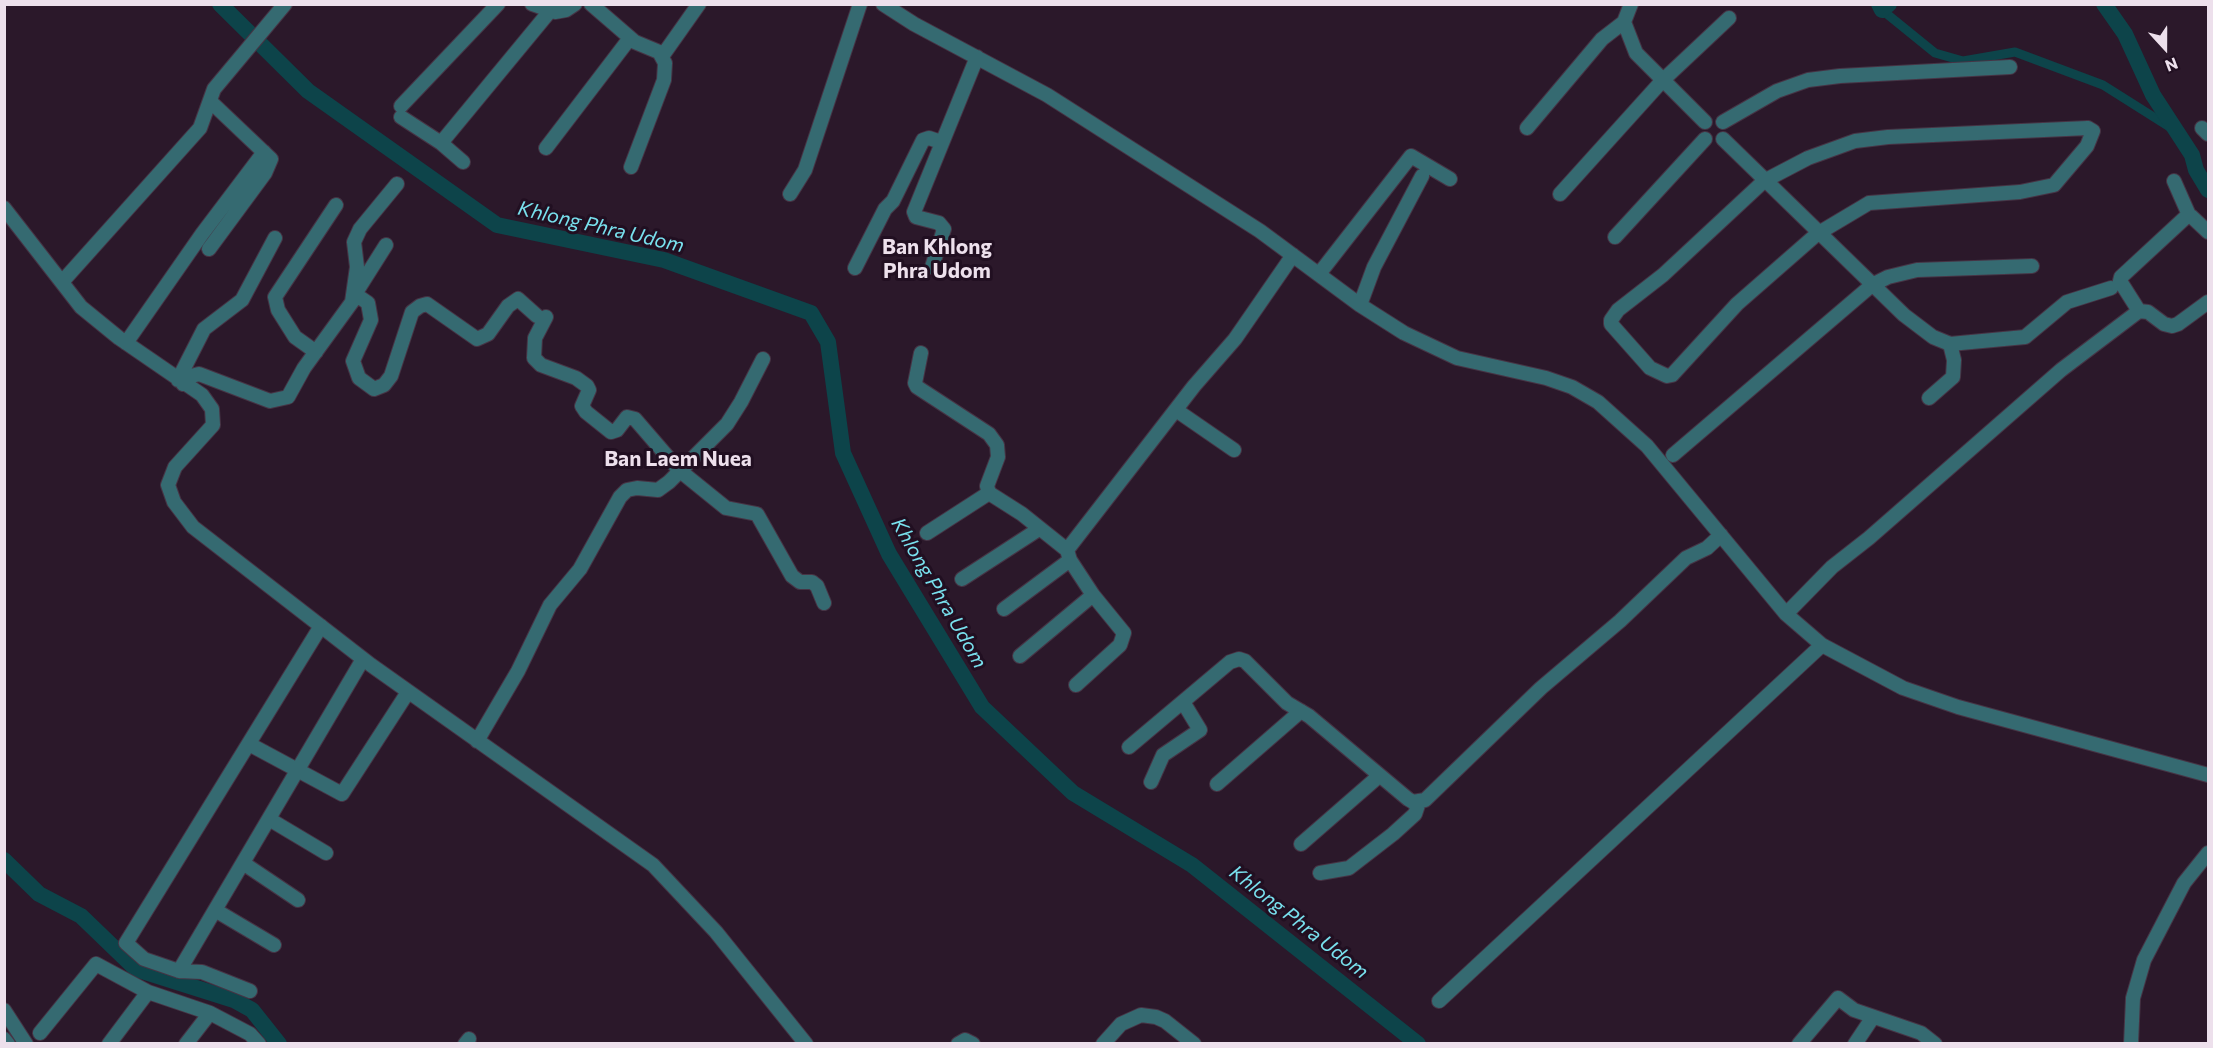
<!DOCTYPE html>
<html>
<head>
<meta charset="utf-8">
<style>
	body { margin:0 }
	#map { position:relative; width:2213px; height:1048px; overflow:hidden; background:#2b182a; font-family:Commissioner,sans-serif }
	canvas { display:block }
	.frame { position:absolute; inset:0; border:6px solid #ede0ec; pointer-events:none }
	.north { position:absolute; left:2135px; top:18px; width:60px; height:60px; -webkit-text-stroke:4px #210f21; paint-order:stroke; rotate:159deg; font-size:16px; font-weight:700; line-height:24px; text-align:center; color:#ede0ec }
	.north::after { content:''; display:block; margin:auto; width:21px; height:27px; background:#ede0ec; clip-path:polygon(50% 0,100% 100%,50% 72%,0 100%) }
</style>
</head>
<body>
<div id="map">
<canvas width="2213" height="1048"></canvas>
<div class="frame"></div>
<div class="north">N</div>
</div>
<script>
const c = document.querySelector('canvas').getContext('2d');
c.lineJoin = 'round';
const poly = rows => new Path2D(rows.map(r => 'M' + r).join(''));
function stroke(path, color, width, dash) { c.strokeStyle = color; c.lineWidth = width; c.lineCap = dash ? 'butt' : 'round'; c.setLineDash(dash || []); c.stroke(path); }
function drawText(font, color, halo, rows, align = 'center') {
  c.font = font + ' Commissioner,sans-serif'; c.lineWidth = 6; c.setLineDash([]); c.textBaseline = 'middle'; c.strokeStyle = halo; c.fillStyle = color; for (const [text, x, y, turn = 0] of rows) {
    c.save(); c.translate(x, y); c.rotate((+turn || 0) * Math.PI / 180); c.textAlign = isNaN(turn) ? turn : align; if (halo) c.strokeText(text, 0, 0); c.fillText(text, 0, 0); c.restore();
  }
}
stroke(poly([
	[1882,10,1935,53,1963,61,2015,52,2103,85,2179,133]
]), '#0d444a', 9);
stroke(poly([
	[220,4,308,91,497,225,664,260,811,313,828,342,843,453,889,554,982,707,1073,793,1192,865,1418,1044],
	[1879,4,1882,10,1889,4],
	[2104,4,2125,34,2153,95,2192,155,2196,170,2208,190],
	[4,860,39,894,81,916,136,969,234,1000,252,1010,279,1044]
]), '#0d444a', 16);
const minor = poly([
	[532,4,555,12,566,10,575,4],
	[591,4,635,42,659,52,665,63,664,80,631,167],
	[883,4,914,24,1047,95,1260,231,1360,305,1404,333,1457,358,1546,378,1572,387,1598,402,1647,446,1786,614,1822,645,1903,688,1958,707,2208,775],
	[1631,4,1624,22,1636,53,1705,122],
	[663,55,699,4],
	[401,106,498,4],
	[401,117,441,143],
	[1723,122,1777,91,1808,80,1840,76,2010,67],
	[1527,128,1602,39,1624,22],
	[2088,128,2093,131,2087,146,2054,185,2020,192,1869,203,1817,234,1737,304,1672,375,1667,376,1650,368,1611,324,1611,320,1618,310,1663,275,1764,181,1808,158,1855,141,1888,137,2088,128],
	[2202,128,2208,134],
	[1723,139,1904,315,1933,337,1950,344,2025,337,2067,302,2111,288],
	[546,148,630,38],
	[463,162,441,143,550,11],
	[2174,181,2189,215],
	[790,194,805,170,860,4],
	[1560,194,1662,81,1729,18],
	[4,208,81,307,119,338,202,395,212,409,213,425,175,467,168,485,174,502,193,527,371,665,653,865,716,932,806,1044],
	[1615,237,1705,139],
	[386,245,355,294,368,303,371,320,353,361,359,378,374,389,384,385,391,376,412,312,420,306,427,304,477,339,488,334,508,306,518,299,537,316],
	[209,249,265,173,271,159,211,102],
	[932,267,944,229,939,223,916,217,914,212,977,57],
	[855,268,885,209,893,201,923,140,929,138,941,142],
	[1319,274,1411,156,1450,179],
	[62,282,200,128,214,89,285,4],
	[1360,305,1374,267,1422,176],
	[2139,311,2120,281,2121,277,2187,216,2191,216,2208,232],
	[546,317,535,338,534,358,541,365,576,378,587,386,589,390,582,406,586,412,611,432,617,430,627,417,635,419,679,470,726,508,757,514,792,576,800,582,812,582,817,586,824,603],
	[126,343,202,234,264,152],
	[316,352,295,337,278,310,275,297,336,205],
	[921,353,915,383,917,387,989,434,997,445,998,457,987,486,989,493,1022,514,1067,550,1070,560,1093,595,1124,633,1120,645,1076,685],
	[178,380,204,329,242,300,275,238],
	[183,384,184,378,199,374,270,401,288,397,304,368,352,302,357,267,354,242,360,229,397,184],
	[1929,398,1953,377,1954,360,1950,344],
	[1176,410,1234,450],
	[1673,455,1872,285,1888,277,1917,270,2032,266],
	[927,533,989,493],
	[1067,550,1194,386,1235,339,1293,255],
	[962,579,1039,529],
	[1004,609,1070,560],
	[1786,614,1832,567,1869,538,2061,370,2139,311,2148,312,2164,324,2172,326,2178,324,2208,302],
	[321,626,126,943,144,959,179,971,363,659],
	[1020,656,1093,595],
	[477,741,518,671,550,605,580,569,620,497,627,490,637,488,658,490,669,482,727,424,741,402,763,359],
	[249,744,342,794,408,692],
	[1129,747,1230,662,1239,659,1245,661,1287,703,1309,716,1408,799,1413,802,1425,800,1541,688,1620,621,1686,558,1707,548,1721,535],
	[1151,782,1163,755,1200,730,1183,702],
	[1217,784,1301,711],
	[269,819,326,853],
	[1301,844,1379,776],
	[243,863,298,900],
	[1320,873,1349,868,1393,834,1415,814,1419,802],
	[215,910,274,945],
	[179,971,202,972,250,991],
	[1439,1001,1822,645],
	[4,1010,26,1044],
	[40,1033,96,964,148,992,210,1013,250,1034,259,1044],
	[4,1039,8,1044],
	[109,1044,148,992],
	[186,1044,210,1013],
	[465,1044,469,1039],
	[958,1044,965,1040,973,1044],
	[1103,1044,1121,1024,1141,1015,1156,1017,1165,1021,1194,1044],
	[1799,1044,1838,998,1854,1010,1921,1033,1935,1044],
	[1855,1044,1873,1017],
	[2131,1044,2133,998,2144,960,2184,883,2208,853]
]);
stroke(minor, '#463445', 16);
stroke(minor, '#356a71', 14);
drawText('italic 20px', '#79e1ee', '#210f21', [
	["Khlong Phra Udom",601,227,13],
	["Khlong Phra Udom",939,593,60],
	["Khlong Phra Udom",1299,922,38]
]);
drawText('bold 21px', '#ede0ec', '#210f21', [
	["Ban Khlong",937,247],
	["Phra Udom",937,271],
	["Ban Laem Nuea",678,459]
]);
</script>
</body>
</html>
